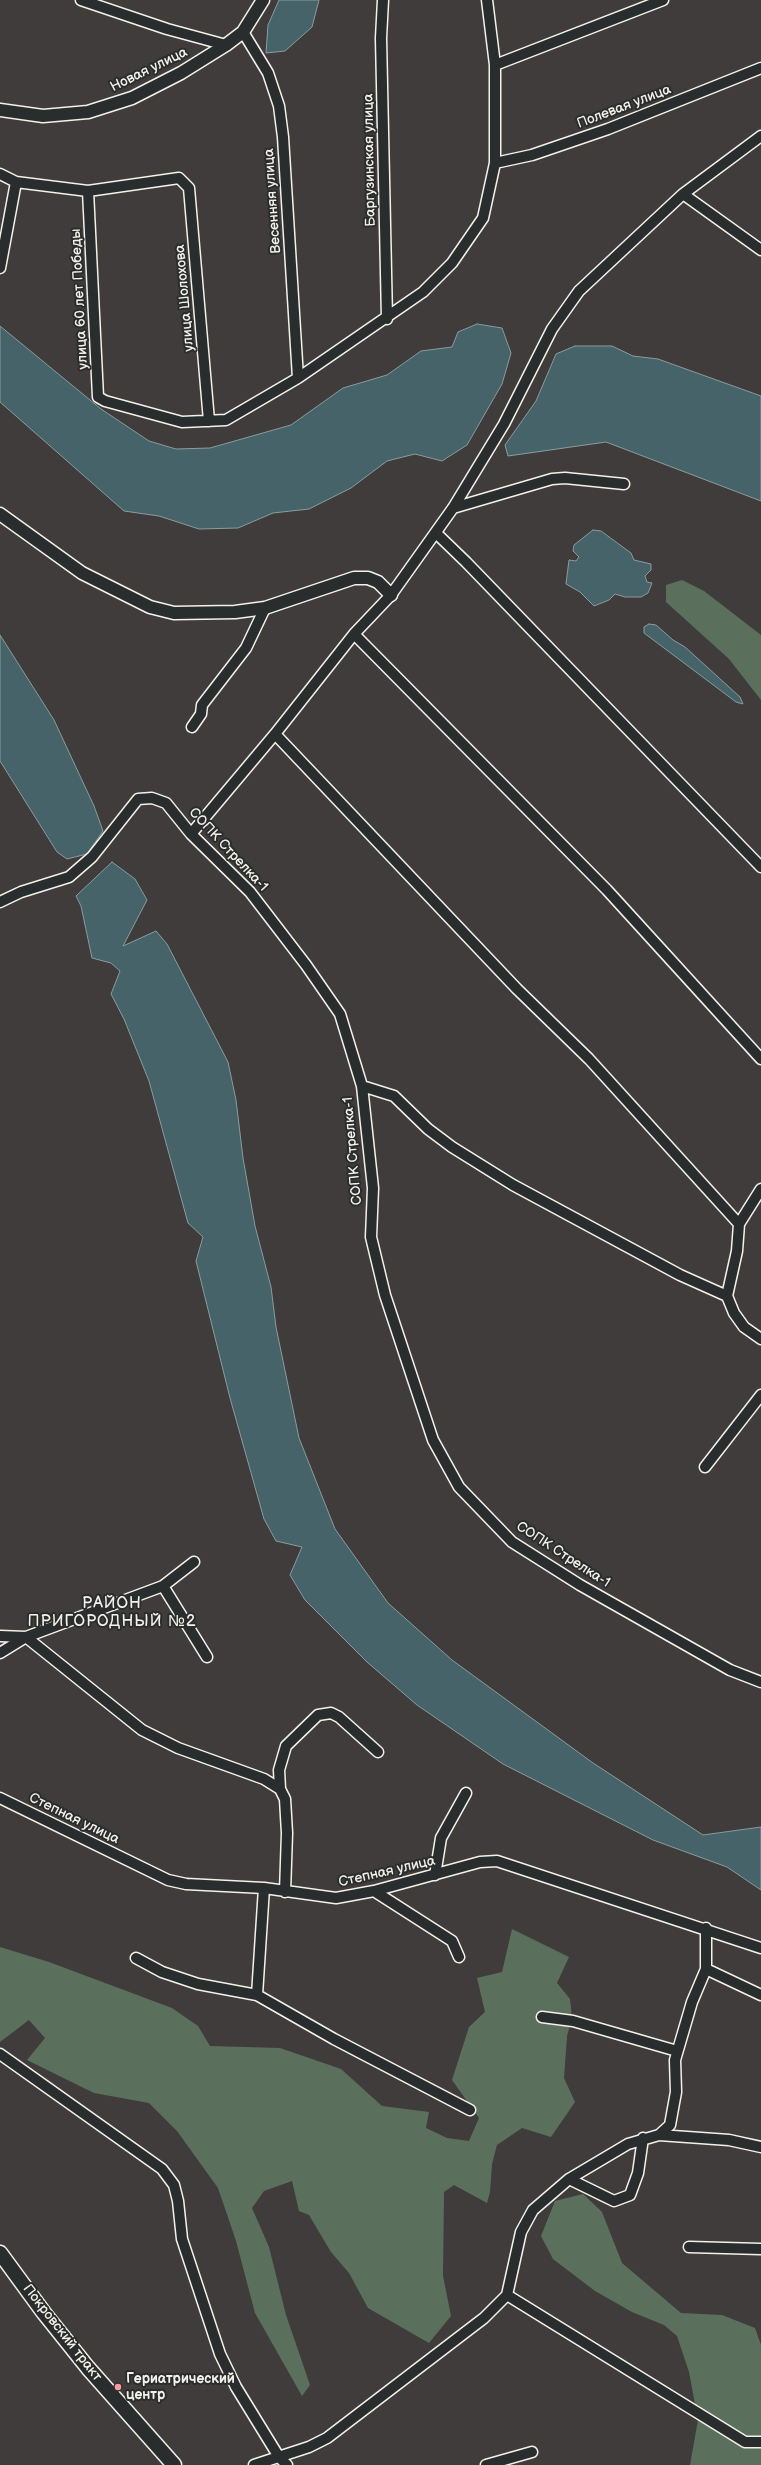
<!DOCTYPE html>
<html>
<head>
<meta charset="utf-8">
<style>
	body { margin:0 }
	canvas { display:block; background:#3f3c3b }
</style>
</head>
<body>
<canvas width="761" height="2465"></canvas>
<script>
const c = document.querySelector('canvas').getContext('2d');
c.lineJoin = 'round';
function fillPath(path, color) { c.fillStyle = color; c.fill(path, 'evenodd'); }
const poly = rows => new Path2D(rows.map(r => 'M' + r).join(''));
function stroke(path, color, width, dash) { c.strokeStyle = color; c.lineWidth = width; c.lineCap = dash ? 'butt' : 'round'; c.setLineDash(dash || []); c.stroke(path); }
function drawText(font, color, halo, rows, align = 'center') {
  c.font = font + ' "Balsamiq Sans",sans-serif'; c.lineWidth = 4; c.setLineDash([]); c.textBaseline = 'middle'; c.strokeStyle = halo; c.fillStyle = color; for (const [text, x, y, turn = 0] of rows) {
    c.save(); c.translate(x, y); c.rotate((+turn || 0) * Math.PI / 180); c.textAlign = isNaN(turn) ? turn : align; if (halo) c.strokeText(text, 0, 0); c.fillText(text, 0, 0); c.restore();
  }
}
fillPath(poly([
	[682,580,704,591,761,635,761,700,729,659,666,602,666,585],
	[512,1929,569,1957,557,1983,570,1999,572,2018,567,2036,564,2078,575,2102,551,2137,522,2128,497,2145,492,2164,490,2192,487,2203,454,2185,444,2192,443,2276,451,2316,429,2343,368,2308,349,2273,331,2252,309,2215,299,2211,292,2181,264,2191,252,2208,269,2247,286,2315,310,2385,302,2396,255,2313,236,2241,218,2188,177,2131,149,2103,94,2093,27,2060,45,2038,29,2020,0,2042,0,1947,49,1962,172,2008,198,2026,210,2046,280,2048,341,2069,382,2106,429,2112,426,2128,447,2138,469,2141,479,2118,452,2080,469,2027,485,2012,477,1978,502,1972],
	[583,2194,602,2212,622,2263,681,2313,722,2315,755,2328,761,2345,761,2465,690,2465,698,2420,689,2372,677,2336,664,2325,632,2312,595,2291,553,2259,541,2236,555,2201]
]), '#5a705c');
const water = poly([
	[279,0,319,0,312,27,285,51,266,53,268,25,279,0],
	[477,324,502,328,511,353,502,384,467,445,442,461,415,454,387,461,351,488,309,509,273,513,238,528,199,529,159,516,124,511,0,402,0,326,101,409,149,441,176,449,210,448,291,425,343,388,387,375,421,351,452,347,458,332,477,324],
	[575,346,612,346,633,356,658,359,761,396,761,501,606,442,508,456,505,445,536,401,556,354,575,346],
	[593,530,601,531,631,553,634,560,651,564,651,570,645,576,647,582,652,583,648,593,641,597,625,597,615,594,609,600,594,606,580,592,566,584,569,560,576,561,579,557,573,551,574,545,593,530],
	[649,624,656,625,673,640,685,647,740,697,743,704,736,702,644,633,644,627,649,624],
	[0,635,54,720,94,806,103,831,87,854,67,859,57,852,0,761,0,635],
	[112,862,135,879,147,900,123,946,156,931,167,944,228,1062,236,1100,243,1158,255,1226,271,1287,276,1327,299,1438,335,1529,388,1603,452,1660,593,1763,703,1835,761,1827,761,1890,727,1867,653,1840,503,1764,417,1705,367,1662,305,1600,290,1575,302,1547,276,1541,264,1519,230,1398,196,1261,203,1237,188,1223,149,1081,124,1019,111,994,120,971,111,963,92,958,81,906,76,896,112,862]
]);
fillPath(water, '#456369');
stroke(water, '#8b9c9c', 1);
const minor = poly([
	[81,0,167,29,226,45],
	[383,0,381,38,387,319],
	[243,32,268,73,279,106,283,137,298,378],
	[495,65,663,0],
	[761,136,683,194,579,291,552,329,504,424,453,508,391,595,354,634,275,734,517,989,589,1059,739,1224,761,1189],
	[495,163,532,155,608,129,761,68],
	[0,174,16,182,88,191,179,178,189,188,209,421],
	[88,191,98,397,105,401,182,422,226,420,298,378,423,292,452,263,483,218,495,163,495,65,487,0],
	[683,194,761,250],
	[0,268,16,182],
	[453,508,552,479,565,478,624,484],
	[436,533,466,562,761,867],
	[354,634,607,890,761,1059],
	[192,727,201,714,202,705,246,648,265,608],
	[191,834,275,734],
	[0,902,21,892,69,877,92,857,138,799,152,798,166,803,191,834,250,892,306,965,340,1014,362,1086,373,1188,371,1237,385,1295,433,1440,459,1487,512,1542,580,1585,730,1670,761,1682],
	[362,1086,394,1096,428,1129,452,1147,513,1185,680,1275,727,1296],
	[739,1224,737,1251,727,1296,734,1313,744,1327,761,1339],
	[705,1467,761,1395],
	[163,1586,207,1657],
	[0,1636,26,1637,142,1730,178,1748,264,1779,280,1789,285,1799,287,1833,285,1892],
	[0,1653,26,1637,163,1586,194,1562],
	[280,1789,279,1770,286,1746,318,1715,331,1713,339,1717,378,1752],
	[0,1798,168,1880,186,1884,264,1888,336,1898,374,1891,480,1862,497,1861,761,1948],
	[435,1875,441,1838,466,1793],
	[264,1888,257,1995,334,2039,470,2110],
	[374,1891,452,1941,459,1957],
	[136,1958,162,1972,198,1984,257,1995],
	[706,1969,761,1995],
	[542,2017,573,2021,677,2051],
	[0,2054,162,2169,174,2185,178,2201,182,2239,220,2354,236,2387,279,2457,287,2465],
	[659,2135,670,2125,676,2092,675,2060,692,2002,706,1969,706,1928],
	[569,2179,614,2201,630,2195,638,2173,643,2138],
	[689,2247,761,2249],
	[507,2295,745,2442,761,2442],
	[254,2465,309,2447,327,2438,484,2318,507,2295,521,2232,533,2210,569,2179,628,2144,659,2135,729,2140,761,2147],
	[486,2465,532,2452]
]);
const tertiary = poly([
	[0,110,43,116,88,112,132,98,181,73,226,45,243,32,263,0],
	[0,514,82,573,150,607,174,613,235,612,265,608,354,578,368,578,378,582,391,595]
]);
const secondary = poly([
	[0,2253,44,2313,88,2368,174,2465]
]);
stroke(minor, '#f4f1e8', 13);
stroke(tertiary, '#f4f1e8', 15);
stroke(secondary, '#f4f1e8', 17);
stroke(minor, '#2a2d2e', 10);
stroke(tertiary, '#2a2d2e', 12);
stroke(secondary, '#2a2d2e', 14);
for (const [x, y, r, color] of [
	[118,2387,4,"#ff9aa2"]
]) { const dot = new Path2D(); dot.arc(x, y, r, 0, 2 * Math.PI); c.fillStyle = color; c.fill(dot); stroke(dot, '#2a2d2e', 1.5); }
drawText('14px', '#f4f1e8', '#2a2d2e', [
	["Новая улица",149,70,-26],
	["Полевая улица",624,107,-21],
	["Баргузинская улица",370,160,-91],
	["Весенняя улица",273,201,-94],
	["улица Шолохова",185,298,-95],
	["улица 60 лет Победы",80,299,-93],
	["СОПК Стрелка-1",228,850,47],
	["СОПК Стрелка-1",353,1151,-95],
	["СОПК Стрелка-1",563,1555,33],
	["Степная улица",74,1819,26],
	["Степная улица",387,1872,-13],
	["Покровский тракт",62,2333,52]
]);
drawText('bold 14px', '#f4f1e8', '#2a2d2e', [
	["Гериатрический",126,2379],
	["центр",126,2395]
], 'left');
c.letterSpacing = '1px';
drawText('16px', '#f4f1e8', '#2a2d2e', [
	["РАЙОН",112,1604],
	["ПРИГОРОДНЫЙ №2",112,1622]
]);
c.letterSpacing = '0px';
</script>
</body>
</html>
